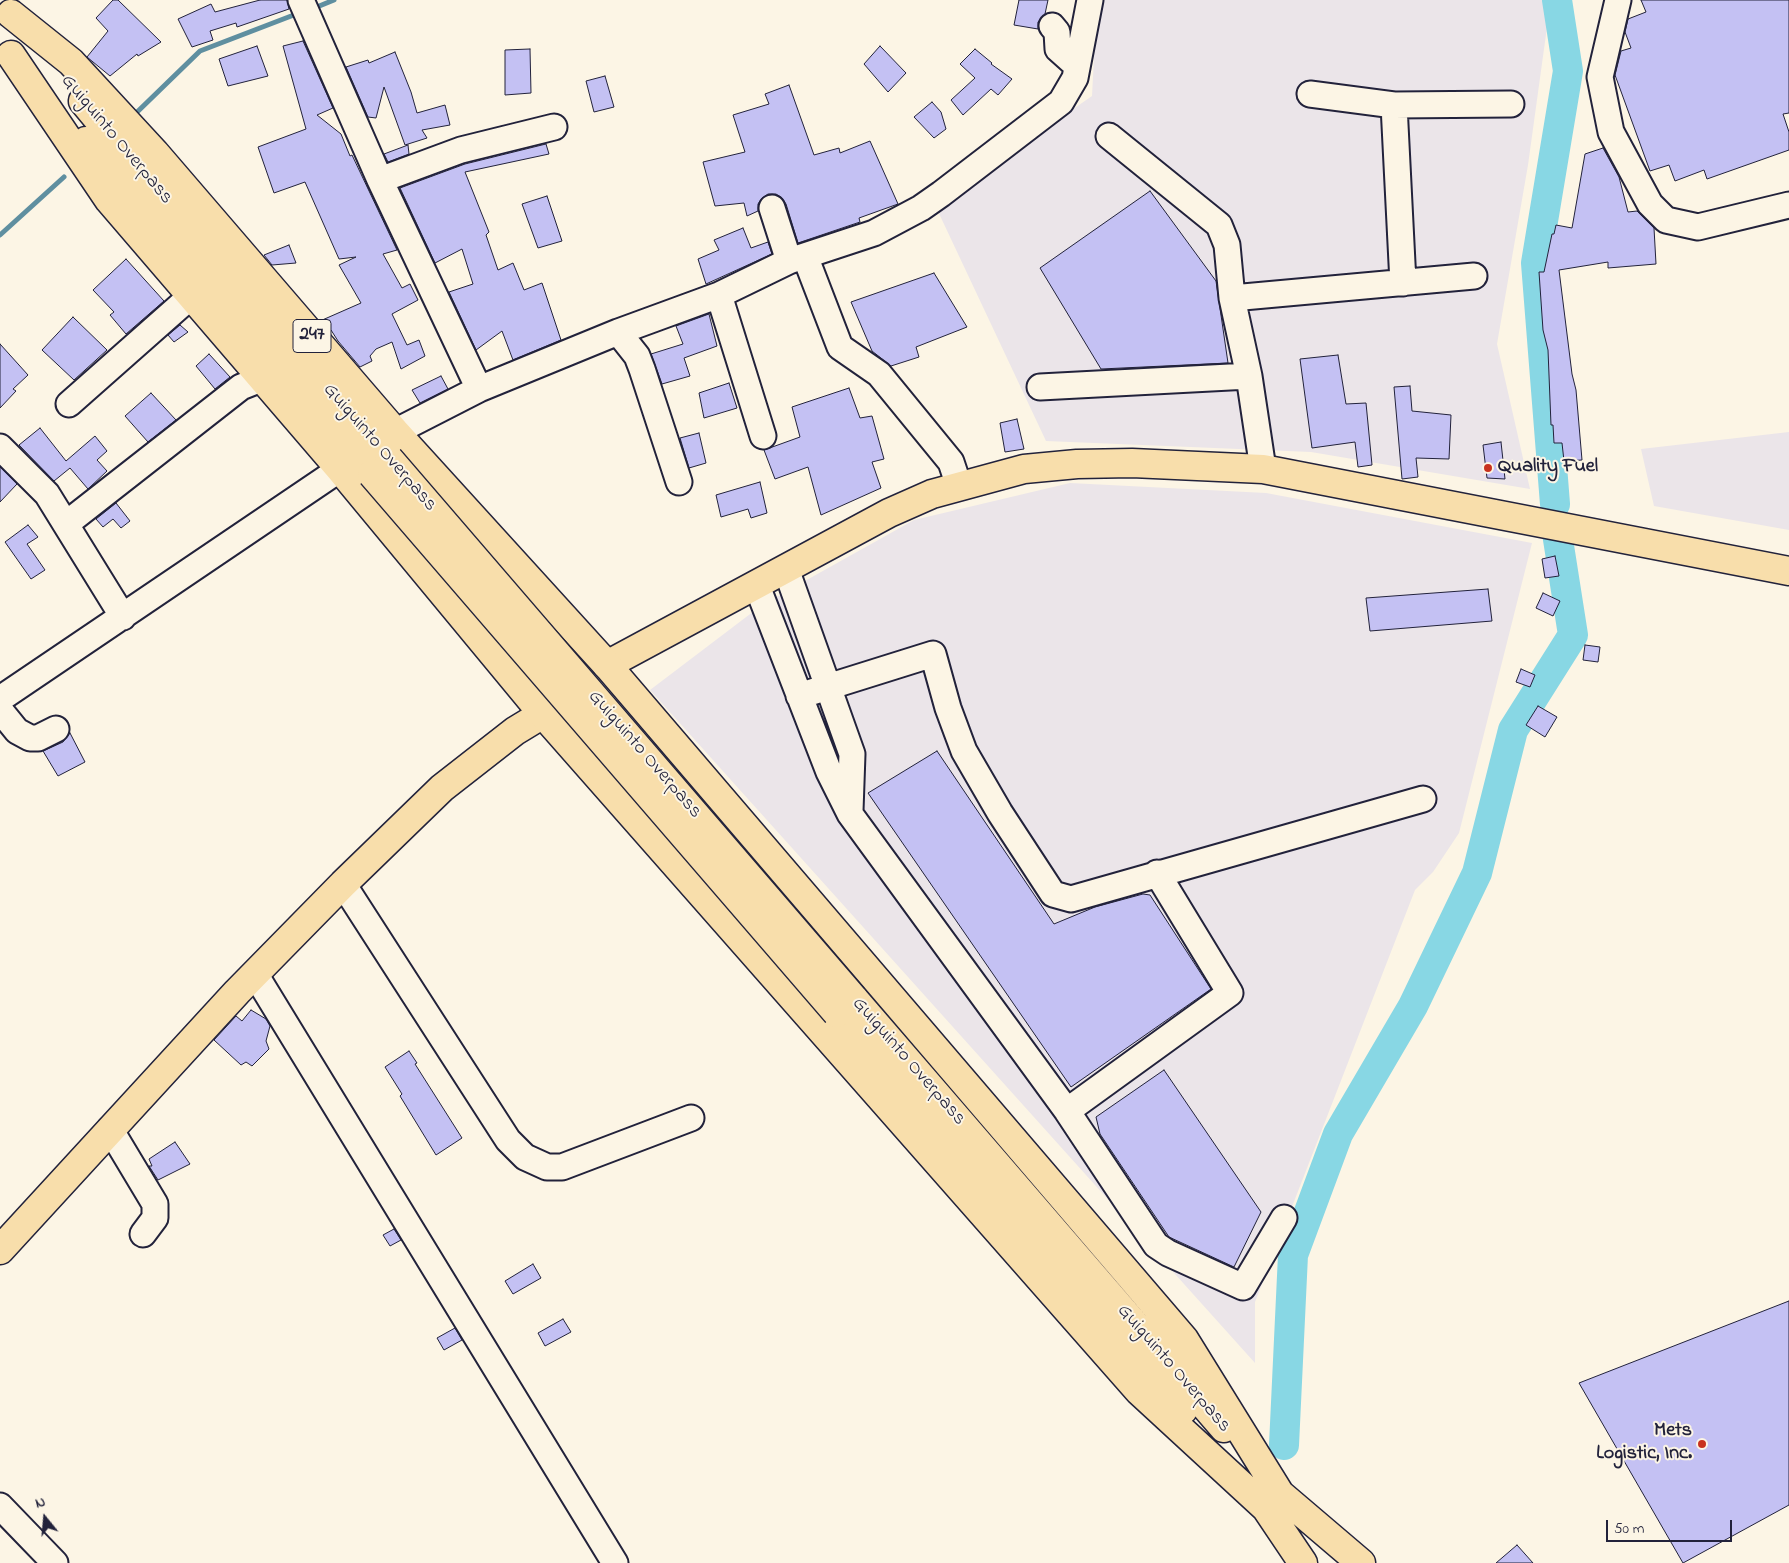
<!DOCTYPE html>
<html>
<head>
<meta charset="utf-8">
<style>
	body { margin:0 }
	#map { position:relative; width:1789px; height:1563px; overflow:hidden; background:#fcf5e5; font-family:"Indie Flower",sans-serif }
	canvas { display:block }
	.north { position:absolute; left:20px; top:1493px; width:50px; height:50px; -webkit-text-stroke:4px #fcf5e5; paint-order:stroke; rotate:343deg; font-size:14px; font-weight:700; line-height:20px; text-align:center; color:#22223b }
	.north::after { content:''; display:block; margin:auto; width:18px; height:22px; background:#22223b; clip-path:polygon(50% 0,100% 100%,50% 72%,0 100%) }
	.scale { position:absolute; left:1606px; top:1520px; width:126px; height:22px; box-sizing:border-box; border:2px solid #22223b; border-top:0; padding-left:6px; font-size:15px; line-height:18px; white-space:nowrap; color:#22223b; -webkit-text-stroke:4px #fcf5e5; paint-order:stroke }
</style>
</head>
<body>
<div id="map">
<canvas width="1789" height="1563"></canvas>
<div class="north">N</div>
<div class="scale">50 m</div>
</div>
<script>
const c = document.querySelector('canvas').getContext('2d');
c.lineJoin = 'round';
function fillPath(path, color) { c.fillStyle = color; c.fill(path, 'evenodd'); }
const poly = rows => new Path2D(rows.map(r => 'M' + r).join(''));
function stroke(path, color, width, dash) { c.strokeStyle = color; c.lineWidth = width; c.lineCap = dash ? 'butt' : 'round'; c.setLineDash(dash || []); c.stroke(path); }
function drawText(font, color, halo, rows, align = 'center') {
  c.font = font + ' "Indie Flower",sans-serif'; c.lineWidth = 4; c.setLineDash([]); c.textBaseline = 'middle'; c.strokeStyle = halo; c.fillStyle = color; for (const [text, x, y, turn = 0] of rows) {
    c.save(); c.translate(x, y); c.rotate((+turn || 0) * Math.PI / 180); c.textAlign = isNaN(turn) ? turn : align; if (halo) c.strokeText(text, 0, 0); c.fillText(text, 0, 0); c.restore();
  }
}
fillPath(poly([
	[1097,0,1543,0,1548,20,1528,165,1497,344,1530,489,1311,452,1046,441,935,205,1092,96],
	[1789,432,1789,530,1654,506,1641,449],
	[1070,483,1266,493,1532,543,1459,833,1433,872,1415,890,1255,1302,1255,1363,650,690,762,605,914,520]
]), '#ebe5e9');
stroke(poly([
	[312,9,334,0],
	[133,116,200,51,299,13],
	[0,235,64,177]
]), '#5f8fa0', 5);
stroke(poly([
	[1555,504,1536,263,1568,71,1557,0],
	[1284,1445,1293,1255,1338,1134,1413,1006,1477,873,1513,730,1573,635,1557,533]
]), '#88d7e4', 30);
const building = poly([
	[113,0,118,0,161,42,138,56,137,54,110,76,87,57,108,31,96,18,113,0],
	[260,0,287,0,289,9,237,27,236,23,210,31,213,40,192,47,178,19,211,4,215,12,260,0],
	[1019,0,1048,0,1045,14,1038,22,1038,29,1014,25,1019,0],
	[1641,0,1789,0,1789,113,1783,114,1789,132,1789,150,1707,179,1704,170,1675,181,1669,165,1650,171,1615,75,1621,51,1631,48,1625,32,1628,19,1646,12,1641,0],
	[303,41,333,108,317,115,341,134,350,156,352,155,397,250,383,254,402,288,410,284,418,300,392,314,407,345,419,340,425,356,401,369,392,342,376,349,370,356,372,361,360,367,338,341,331,330,328,330,320,321,361,303,339,265,356,257,339,259,305,182,274,193,258,147,306,129,283,46,303,41],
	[257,46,268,76,228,86,219,59,257,46],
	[880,46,906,73,888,92,864,64,880,46],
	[530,49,531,93,505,95,505,50,530,49],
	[975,49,992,63,991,64,1012,79,998,95,991,89,963,115,951,100,975,78,960,64,975,49],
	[395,52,411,92,417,113,445,105,450,125,422,130,427,138,405,145,384,87,376,118,368,117,346,67,368,60,369,63,395,52],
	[605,76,614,107,594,112,586,81,605,76],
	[789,85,814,155,839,148,840,153,870,141,898,204,859,218,860,222,798,243,786,204,782,198,776,194,768,194,762,198,758,204,758,211,747,216,744,203,715,206,703,162,745,152,733,115,769,104,765,94,789,85],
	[932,102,941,112,946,129,934,138,914,117,932,102],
	[546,144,549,154,465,172,489,232,486,235,498,270,513,263,524,290,542,283,561,340,513,360,502,331,476,350,449,292,473,284,462,249,435,263,400,188,465,164,546,144],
	[408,145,409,154,388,162,384,154,408,145],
	[1603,148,1619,177,1628,212,1637,211,1654,228,1656,264,1608,268,1608,262,1559,270,1572,374,1576,390,1582,460,1564,461,1562,443,1554,443,1553,425,1551,425,1548,350,1543,330,1539,272,1544,272,1552,234,1554,234,1556,225,1572,228,1585,154,1603,148],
	[1150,191,1216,281,1228,363,1101,369,1040,268,1150,191],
	[547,196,562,241,538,248,522,204,547,196],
	[743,228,751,248,768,242,772,254,706,284,698,259,719,250,714,240,743,228],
	[289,245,296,263,272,265,264,255,289,245],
	[126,259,164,301,126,334,110,315,114,312,93,290,126,259],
	[934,273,967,327,916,347,919,357,891,366,872,351,851,302,934,273],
	[709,314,717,346,684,358,690,376,662,384,651,354,683,344,676,326,709,314],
	[73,317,107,350,74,380,42,350,73,317],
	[180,325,188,332,174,342,168,335,180,325],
	[0,344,28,375,13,389,16,391,0,408,0,344],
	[209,354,230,377,215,389,196,366,209,354],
	[1338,355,1346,404,1366,403,1372,465,1358,467,1355,442,1312,448,1300,359,1338,355],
	[441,376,448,389,420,403,412,390,441,376],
	[729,383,737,408,704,418,699,393,729,383],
	[1410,386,1412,411,1451,415,1449,459,1416,458,1418,477,1402,479,1394,387,1410,386],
	[849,388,860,418,872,416,884,459,872,462,881,488,821,515,808,467,775,479,764,450,800,437,792,407,849,388],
	[151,393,176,420,148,442,125,416,151,393],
	[1017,419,1024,449,1005,452,1000,423,1017,419],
	[40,428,66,461,95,436,107,451,97,460,107,471,88,489,70,468,54,481,19,445,40,428],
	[699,433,706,463,689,468,680,438,699,433],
	[1501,442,1505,479,1487,478,1483,445,1501,442],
	[0,467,17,484,0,502,0,467],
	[760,482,767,513,751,518,748,509,721,517,716,495,760,482],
	[116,503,130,521,121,528,113,519,103,527,96,519,116,503],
	[28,525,38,537,27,544,45,570,31,579,5,542,28,525],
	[1555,556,1559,576,1545,578,1542,559,1555,556],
	[1488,589,1492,621,1370,631,1366,598,1488,589],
	[1543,593,1560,601,1553,616,1536,608,1543,593],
	[1585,645,1600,647,1598,662,1583,660,1585,645],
	[1521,669,1535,675,1530,687,1516,682,1521,669],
	[1538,706,1557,717,1545,737,1526,725,1538,706],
	[70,733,85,762,58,776,43,751,63,742,70,733],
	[937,751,1054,924,1095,907,1143,894,1150,895,1211,989,1071,1087,868,793,937,751],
	[251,1010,266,1019,270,1026,266,1041,269,1049,252,1066,246,1062,241,1065,214,1040,236,1016,242,1021,251,1010],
	[409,1051,417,1063,415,1064,462,1138,436,1155,400,1096,402,1094,385,1067,409,1051],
	[1164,1070,1261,1212,1234,1267,1169,1237,1100,1134,1096,1117,1164,1070],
	[175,1142,190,1164,158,1180,149,1166,152,1166,149,1159,175,1142],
	[394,1229,401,1240,390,1246,383,1235,394,1229],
	[533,1264,541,1278,513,1294,505,1281,533,1264],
	[1789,1301,1789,1505,1683,1563,1579,1383,1789,1301],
	[563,1319,571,1332,545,1346,538,1333,563,1319],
	[455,1328,462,1340,444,1350,437,1338,455,1328],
	[1517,1545,1533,1563,1496,1563,1517,1545]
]);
fillPath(building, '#c4c1f3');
stroke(building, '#22223b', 1);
const minor = poly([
	[301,0,380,180,479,389],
	[1618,0,1600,77,1611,132,1650,204,1666,220,1698,227,1789,205],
	[1052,26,1057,32,1058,49,1077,66],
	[1310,94,1394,105,1403,283],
	[1394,105,1511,104],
	[1109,136,1219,225,1227,245,1232,298,1249,376,1263,469],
	[380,180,461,150,554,127],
	[772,208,789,261],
	[805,256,840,347,879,374,951,462,959,486],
	[719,295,763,436],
	[1232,298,1474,276],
	[618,332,637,356,642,369,679,482],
	[1040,387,1249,376],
	[69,404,190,297],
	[395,432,479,389,618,332,719,295,789,261,874,233,921,208,941,194,1061,102,1075,78,1090,0],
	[0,447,47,494,123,617],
	[66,524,241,387,261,379],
	[786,569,852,754,850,811],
	[757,586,829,772,850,814,1067,1111,1156,1245,1168,1253,1243,1287,1284,1218],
	[799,696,933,654,948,708,964,751,1000,813,1053,894,1071,899,1423,799],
	[0,699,340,469],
	[0,710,17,731,30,738,38,738,56,729],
	[343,884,508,1140,525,1157,547,1167,562,1167,691,1118],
	[255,974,615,1563],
	[1067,1111,1230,993,1157,873],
	[110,1129,155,1204,155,1218,143,1234],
	[0,1506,55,1563]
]);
const major = poly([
	[607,665,889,513,932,494,1024,469,1077,464,1132,463,1263,469,1789,571],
	[0,1250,237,992,343,884,442,788,515,731,543,714]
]);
const highway = poly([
	[11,14,71,62,155,153,395,432,607,665,1184,1339,1280,1494,1361,1563],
	[11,55,109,200,340,469,543,714,1139,1391,1266,1508,1303,1563],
	[83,101,196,237,389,459],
	[86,141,180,248,372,474],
	[853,998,1224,1428],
	[837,1013,1183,1410]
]);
stroke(minor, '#22223b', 29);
stroke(major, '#22223b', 31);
stroke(highway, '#22223b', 31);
stroke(minor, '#fcf5e5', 25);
stroke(major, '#f8deab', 28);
stroke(highway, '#f8deab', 28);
const highwayBridge = poly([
	[389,459,853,998],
	[372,474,837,1013]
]);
stroke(highwayBridge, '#22223b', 31, []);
stroke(highwayBridge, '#f8deab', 28);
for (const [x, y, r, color] of [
	[1488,468,5,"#c8321e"],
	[1702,1444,5,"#c8321e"]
]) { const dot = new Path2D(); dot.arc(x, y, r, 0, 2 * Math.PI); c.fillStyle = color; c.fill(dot); stroke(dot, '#fcf5e5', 2); }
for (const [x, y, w] of [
	[312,336,38]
]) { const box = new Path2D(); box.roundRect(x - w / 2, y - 16.5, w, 33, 4); c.fillStyle = '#fcf5e5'; c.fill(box); stroke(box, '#22223b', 1); }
drawText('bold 19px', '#22223b', null, [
	["247",312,336]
]);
drawText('20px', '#22223b', '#fcf5e5', [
	["Guiguinto Overpass",116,140,50],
	["Guiguinto Overpass",379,448,49],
	["Guiguinto Overpass",644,755,49],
	["Guiguinto Overpass",908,1062,49],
	["Guiguinto Overpass",1173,1369,49]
]);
drawText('bold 20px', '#22223b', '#fcf5e5', [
	["Quality Fuel",1498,468],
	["Mets",1692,1432,"right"],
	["Logistic, Inc.",1692,1455,"right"]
], 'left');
</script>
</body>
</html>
